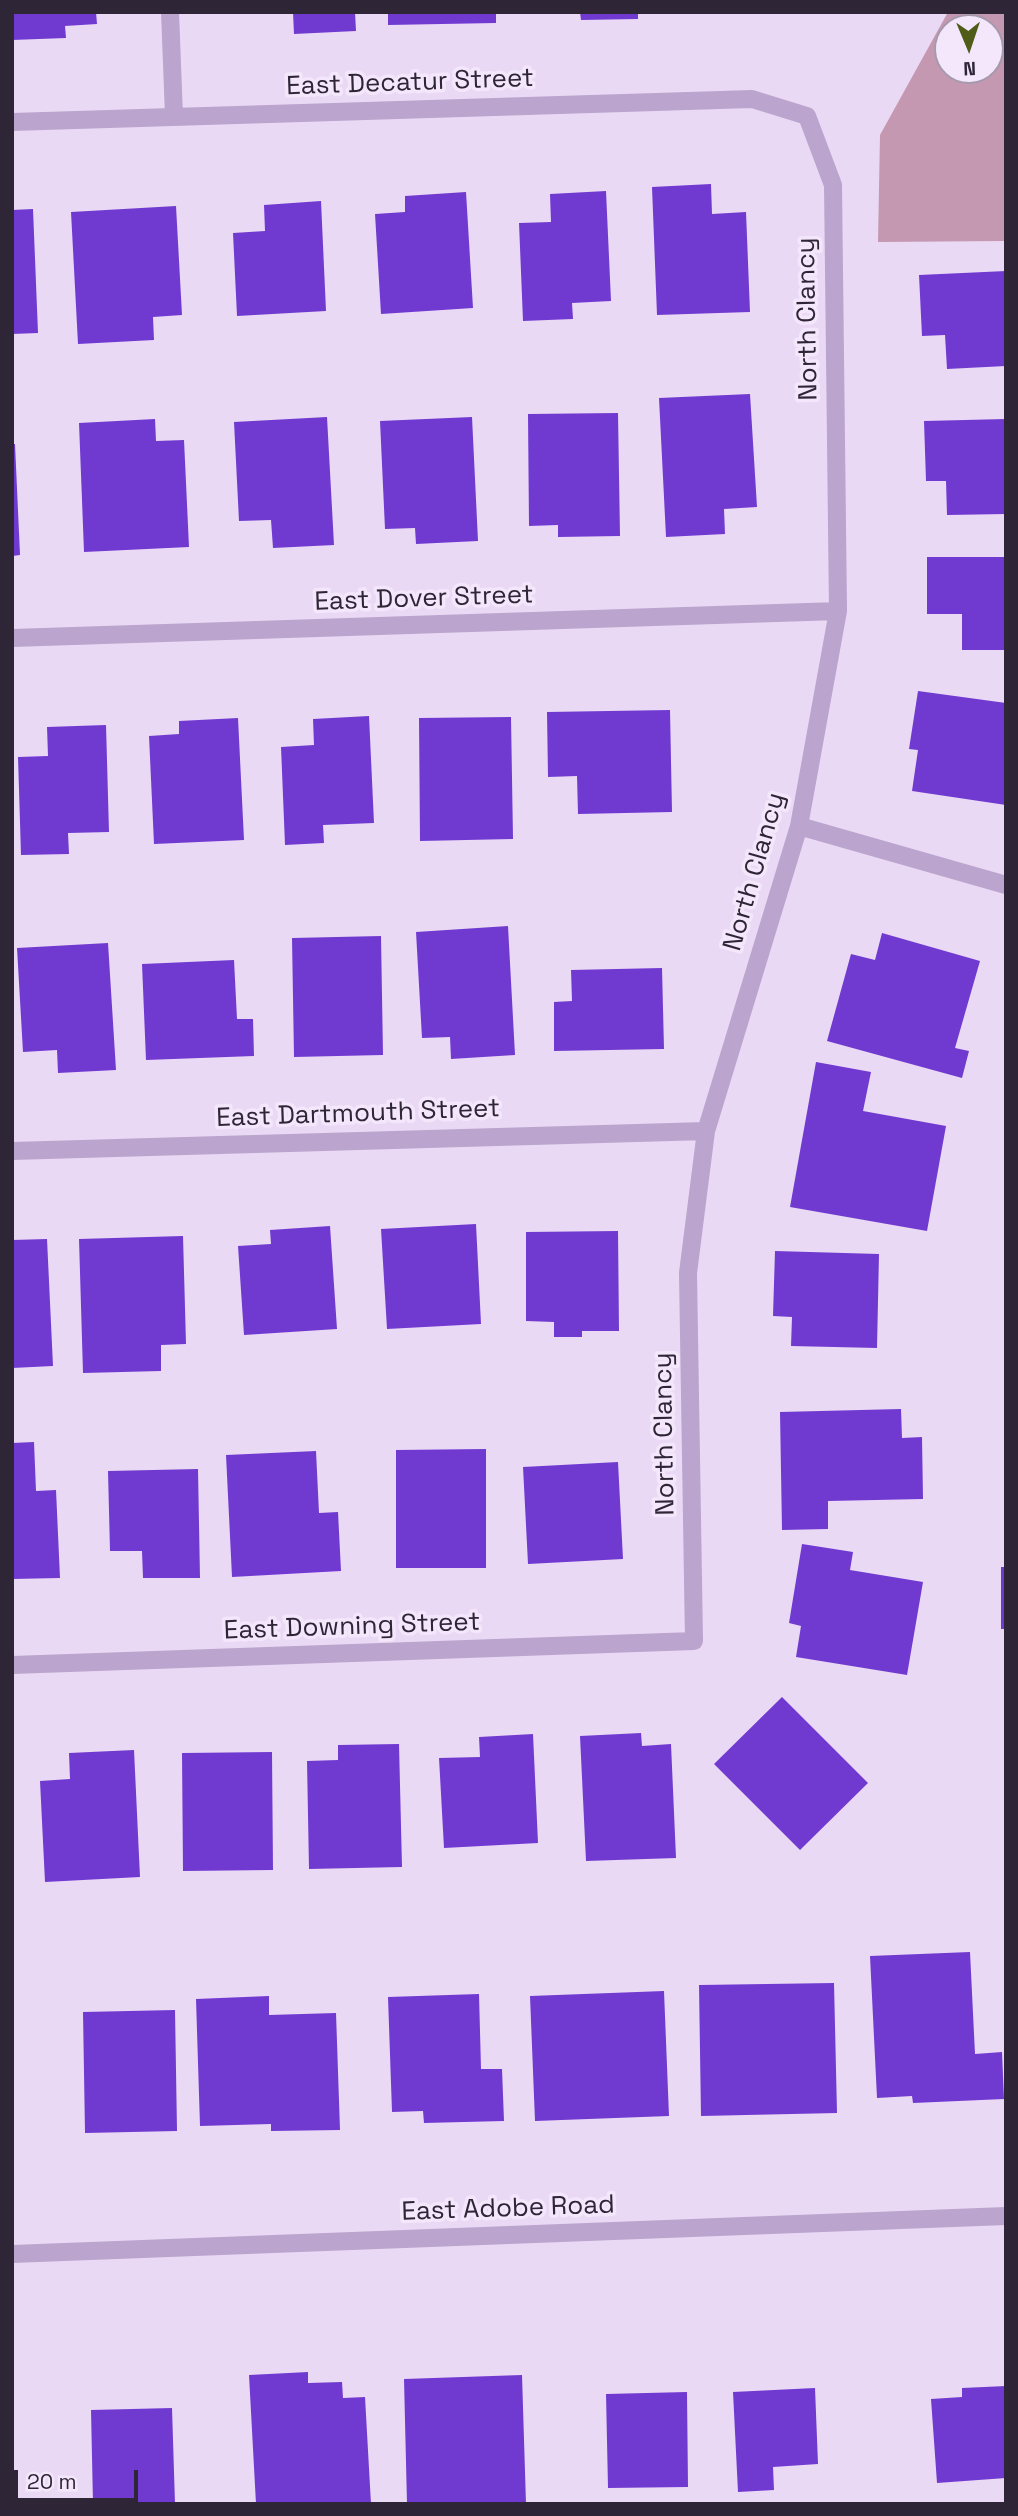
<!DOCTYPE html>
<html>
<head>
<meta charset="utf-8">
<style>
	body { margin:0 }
	#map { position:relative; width:1018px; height:2516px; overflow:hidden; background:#ead9f4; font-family:"Space Grotesk",sans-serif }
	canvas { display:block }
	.frame { position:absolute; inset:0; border:14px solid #2e2637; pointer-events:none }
	.north { position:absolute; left:934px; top:14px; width:70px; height:70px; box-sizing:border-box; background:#f4e6fb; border:2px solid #a599ad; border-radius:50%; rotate:178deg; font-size:19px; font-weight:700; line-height:28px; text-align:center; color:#2e2637 }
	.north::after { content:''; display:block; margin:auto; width:24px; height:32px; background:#505d18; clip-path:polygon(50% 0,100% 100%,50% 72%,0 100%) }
	.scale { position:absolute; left:14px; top:2470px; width:124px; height:32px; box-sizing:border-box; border:4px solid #2e2637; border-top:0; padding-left:9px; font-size:21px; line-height:24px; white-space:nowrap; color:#2e2637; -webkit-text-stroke:5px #f4e6fb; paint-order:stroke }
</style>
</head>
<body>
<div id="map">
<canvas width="1018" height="2516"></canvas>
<div class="frame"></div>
<div class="north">N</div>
<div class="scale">20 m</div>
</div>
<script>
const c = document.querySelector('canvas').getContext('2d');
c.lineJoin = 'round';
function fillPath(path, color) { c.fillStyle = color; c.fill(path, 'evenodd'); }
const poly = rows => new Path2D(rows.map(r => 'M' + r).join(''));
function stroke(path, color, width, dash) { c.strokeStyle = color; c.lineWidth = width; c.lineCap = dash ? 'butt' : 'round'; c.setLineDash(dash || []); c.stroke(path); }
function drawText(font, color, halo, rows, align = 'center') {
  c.font = font + ' "Space Grotesk",sans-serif'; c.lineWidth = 7; c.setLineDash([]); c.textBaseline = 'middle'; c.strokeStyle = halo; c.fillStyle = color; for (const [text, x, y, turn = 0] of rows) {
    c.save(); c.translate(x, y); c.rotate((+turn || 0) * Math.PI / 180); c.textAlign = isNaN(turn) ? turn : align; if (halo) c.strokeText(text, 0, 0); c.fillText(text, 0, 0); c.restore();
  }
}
fillPath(poly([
	[948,12,1006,12,1006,241,878,242,880,135],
	[948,28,990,28,990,70,948,70]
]), '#c498b0');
fillPath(poly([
	[12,12,96,12,97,24,65,26,66,38,12,40],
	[293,12,355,12,356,31,294,34],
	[388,12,496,12,496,23,388,25],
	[580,12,638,12,638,19,581,20],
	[711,184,712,214,746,212,750,312,657,315,652,187],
	[606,191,611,301,572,303,573,319,523,321,519,223,551,222,550,194],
	[466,192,473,308,381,314,375,214,405,212,405,196],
	[321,201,326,311,237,316,233,233,265,231,264,205],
	[176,206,182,315,153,317,154,340,78,344,71,212],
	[33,209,38,333,12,334,12,210],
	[1006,271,1006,366,947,369,945,335,922,336,919,275],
	[750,394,757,507,724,509,725,534,666,537,659,398],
	[618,413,620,536,558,537,558,525,529,526,528,414],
	[327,417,334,545,273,548,271,520,239,521,234,422],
	[472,417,478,541,416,544,415,528,385,529,380,421],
	[155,419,156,441,184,440,189,547,84,552,79,423],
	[1006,419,1006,514,947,515,946,481,926,481,924,421],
	[12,444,15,444,20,555,12,556],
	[927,557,1006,557,1006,650,962,650,962,614,927,614],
	[918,691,1006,703,1006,805,912,791,918,750,909,749],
	[670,710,672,812,578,814,577,776,548,777,547,712],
	[369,716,374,823,323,825,324,843,285,845,281,747,314,745,313,719],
	[511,717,513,839,420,841,419,718],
	[238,718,244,840,154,844,149,736,179,734,179,721],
	[106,725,109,832,68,833,69,854,21,855,18,757,48,756,47,727],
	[508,926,515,1055,451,1059,450,1037,422,1038,416,932],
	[882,933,980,961,955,1048,969,1051,962,1078,827,1041,851,954,875,960],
	[381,936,383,1055,294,1057,292,938],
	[108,943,116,1070,58,1073,57,1050,23,1052,17,948],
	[234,960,237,1019,253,1019,254,1056,146,1060,142,964],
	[662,968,664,1049,554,1051,554,1002,572,1001,571,970],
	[816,1062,871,1072,863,1111,946,1126,927,1231,790,1207],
	[476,1224,481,1324,387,1329,381,1229],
	[330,1226,337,1329,244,1335,238,1246,271,1244,270,1230],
	[618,1231,619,1331,582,1331,582,1337,554,1337,554,1322,526,1321,526,1232],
	[183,1236,186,1344,161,1345,161,1371,83,1373,79,1239],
	[47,1239,53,1366,12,1368,12,1240],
	[775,1251,879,1254,877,1348,791,1346,792,1317,773,1316],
	[901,1409,902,1438,922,1437,923,1499,828,1501,828,1529,782,1530,780,1412],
	[34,1442,36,1491,56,1490,60,1578,12,1579,12,1443],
	[486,1449,486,1568,396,1568,396,1450],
	[316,1451,319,1513,338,1512,341,1571,232,1577,226,1455],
	[618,1462,623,1559,528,1564,523,1467],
	[198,1469,200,1578,143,1578,142,1551,110,1551,108,1471],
	[802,1544,853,1552,850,1570,923,1582,907,1675,796,1657,801,1626,789,1623],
	[1001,1567,1006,1567,1006,1629,1001,1629],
	[782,1697,868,1783,800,1850,714,1764],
	[641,1733,642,1746,671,1744,676,1858,586,1861,580,1736],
	[533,1734,538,1843,444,1848,439,1758,480,1757,479,1737],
	[399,1744,402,1867,309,1869,307,1761,338,1760,338,1745],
	[134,1750,140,1877,45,1882,40,1781,70,1779,69,1753],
	[272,1752,273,1870,183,1871,182,1753],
	[970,1952,975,2054,1002,2052,1004,2099,913,2103,912,2096,877,2098,870,1956],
	[834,1983,837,2113,701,2116,699,1985],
	[664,1991,669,2116,535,2121,530,1996],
	[479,1994,481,2069,502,2069,504,2121,424,2123,423,2111,392,2112,388,1997],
	[269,1996,269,2015,336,2013,340,2130,271,2131,271,2124,200,2126,196,1999],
	[175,2010,177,2131,85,2133,83,2012],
	[308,2372,308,2383,342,2382,343,2398,365,2397,371,2504,256,2504,249,2375],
	[522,2375,526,2504,407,2504,404,2379],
	[1006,2386,1006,2478,937,2483,931,2399,962,2397,962,2388],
	[815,2388,818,2464,773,2467,774,2490,738,2492,733,2392],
	[687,2392,688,2487,608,2488,606,2394],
	[172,2408,175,2504,93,2504,91,2410]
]), '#703ad1');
stroke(poly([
	[170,12,174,116],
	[12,122,752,99,807,116,833,185,838,611,799,826,706,1131,688,1273,694,1641,12,1665],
	[12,638,838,611],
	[799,826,1006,885],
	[12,1151,706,1131],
	[12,2254,1006,2216]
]), '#bba4cd', 18);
drawText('26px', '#2e2637', '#f4e6fb', [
	["East Decatur Street",410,83,-2],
	["North Clancy",808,319,-91],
	["East Dover Street",424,599,-2],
	["North Clancy",755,872,-74],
	["East Dartmouth Street",358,1114,-2],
	["North Clancy",665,1434,-91],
	["East Downing Street",352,1627,-2],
	["East Adobe Road",508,2209,-2]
]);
</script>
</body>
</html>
